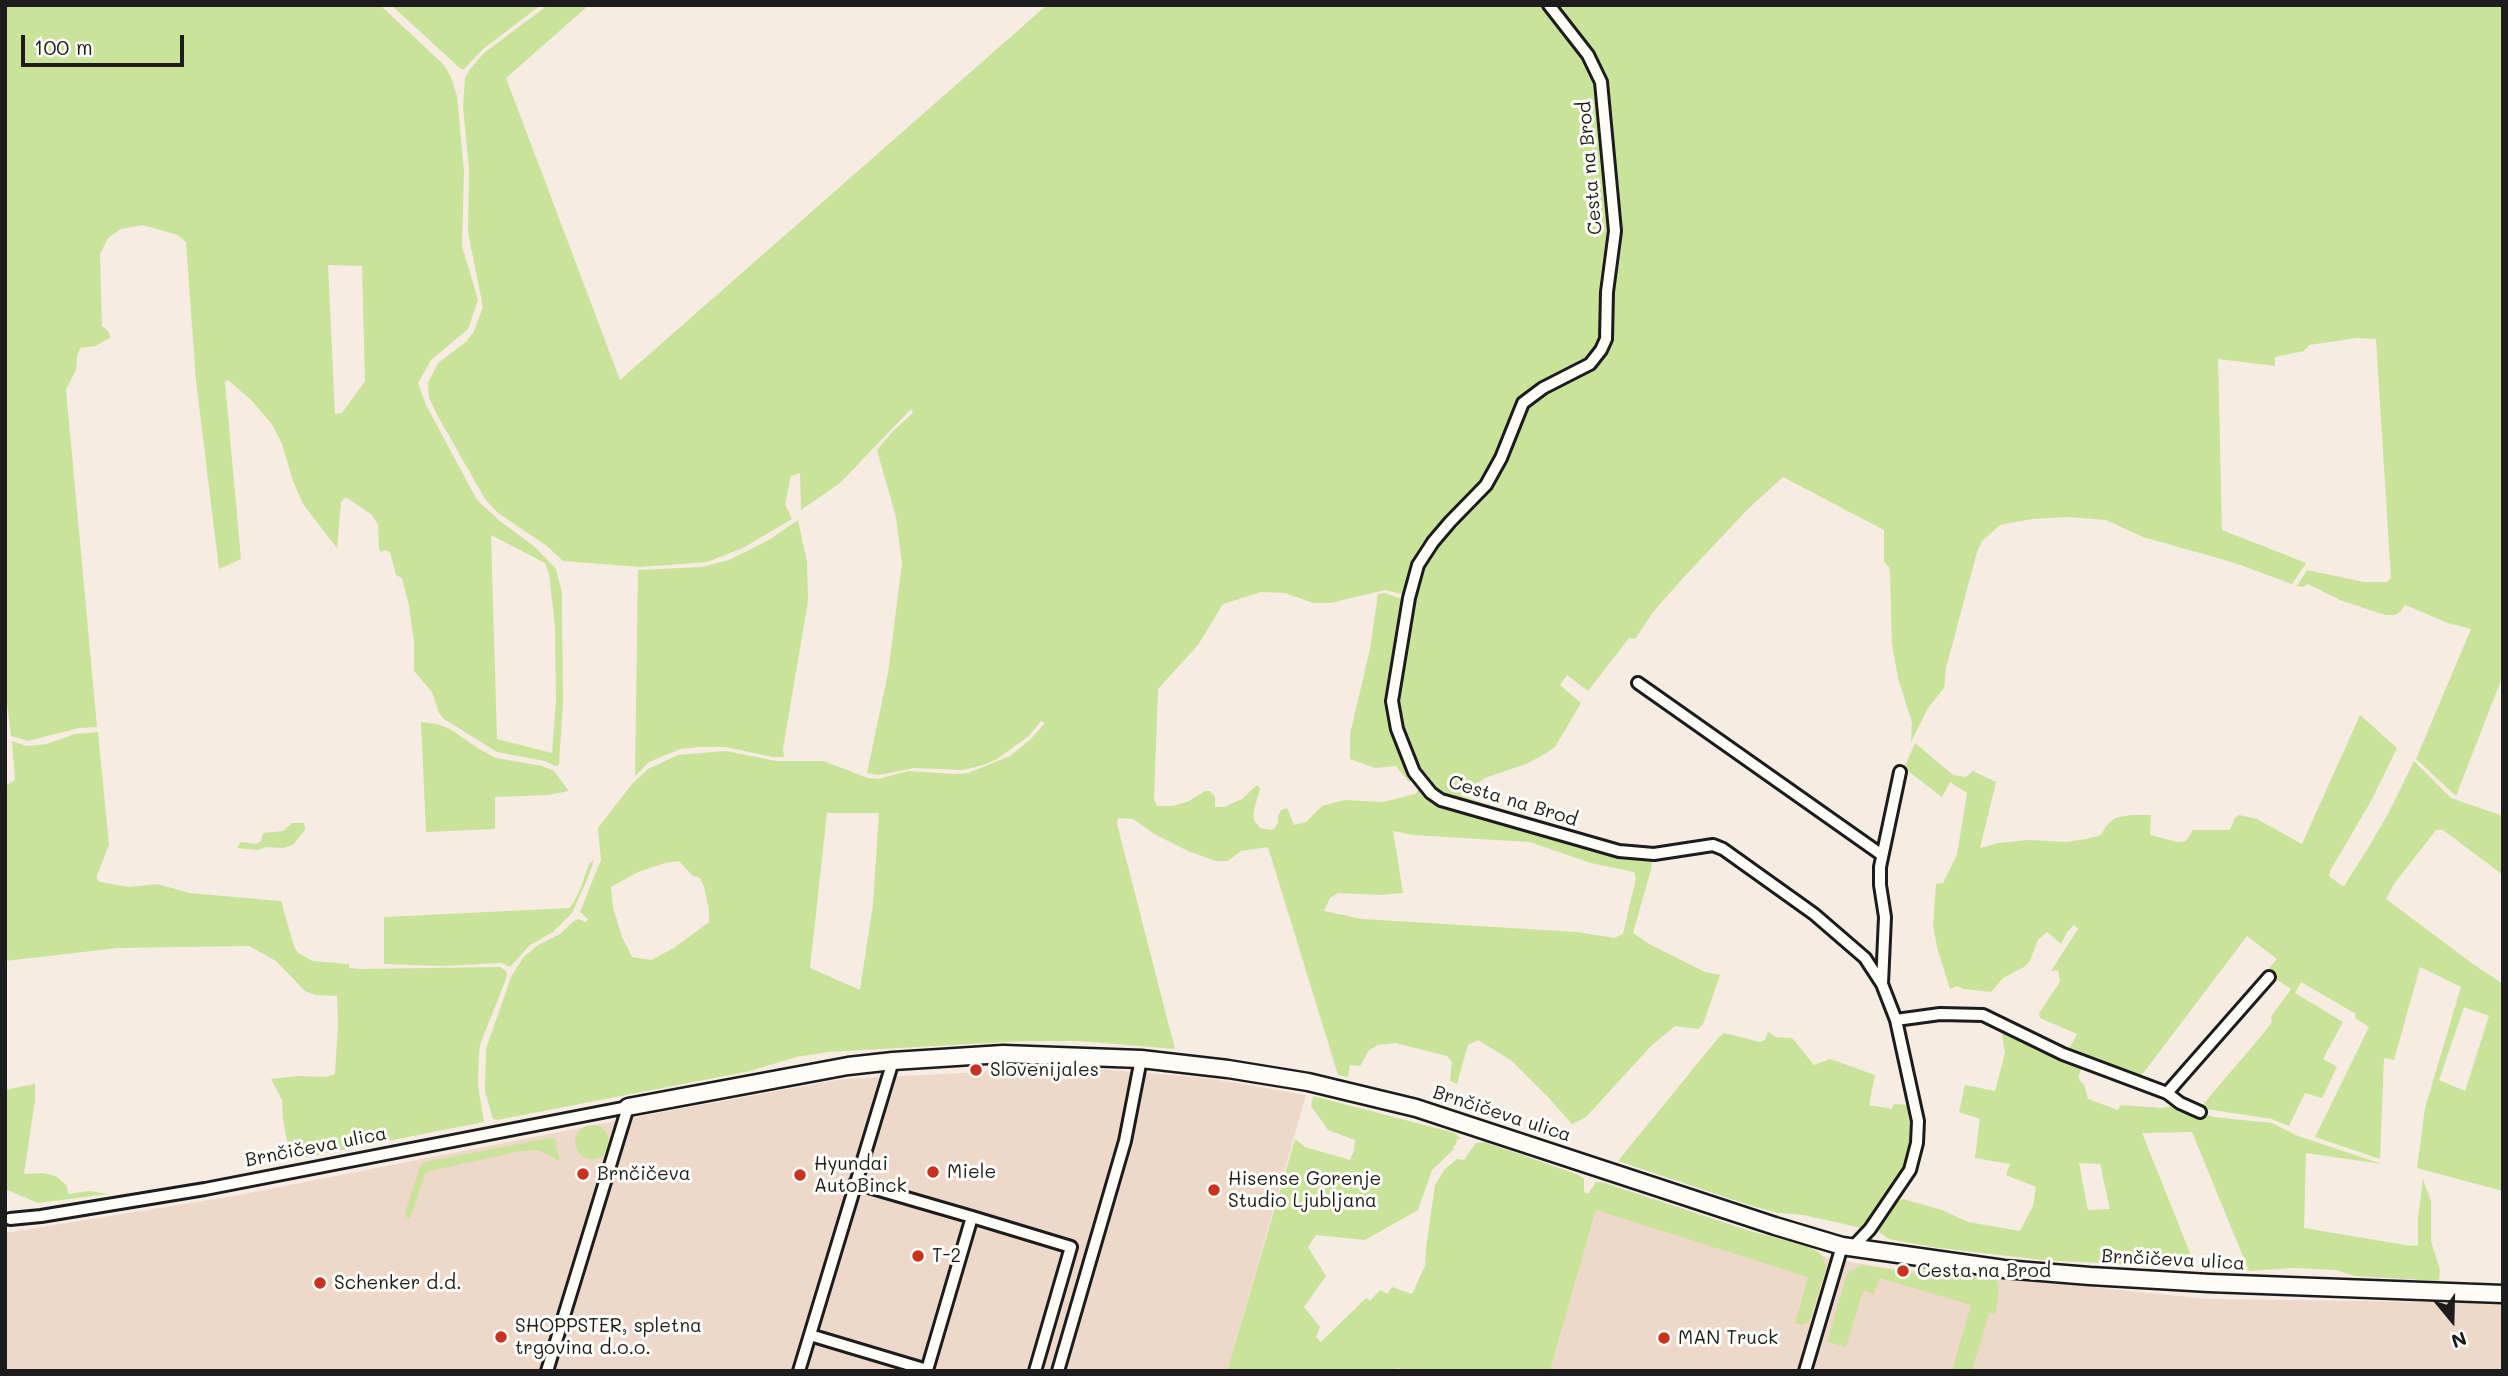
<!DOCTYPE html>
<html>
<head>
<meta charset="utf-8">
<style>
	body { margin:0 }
	#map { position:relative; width:2508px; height:1376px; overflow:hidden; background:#f6ece2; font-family:Mali,sans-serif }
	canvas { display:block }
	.frame { position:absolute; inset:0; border:7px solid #1c1c1c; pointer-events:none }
	.north { position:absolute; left:2417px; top:1285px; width:70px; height:70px; -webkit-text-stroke:5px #fdfcf7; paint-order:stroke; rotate:161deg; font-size:19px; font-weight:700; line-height:28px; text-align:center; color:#1c1c1c }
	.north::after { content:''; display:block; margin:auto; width:24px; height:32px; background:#1c1c1c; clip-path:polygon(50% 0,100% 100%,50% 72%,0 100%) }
	.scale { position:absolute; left:21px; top:35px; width:163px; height:32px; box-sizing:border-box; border:4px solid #1c1c1c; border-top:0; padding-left:9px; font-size:21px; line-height:24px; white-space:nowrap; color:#1c1c1c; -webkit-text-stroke:5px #fdfcf7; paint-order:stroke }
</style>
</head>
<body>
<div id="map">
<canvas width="2508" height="1376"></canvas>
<div class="frame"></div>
<div class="north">N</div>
<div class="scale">100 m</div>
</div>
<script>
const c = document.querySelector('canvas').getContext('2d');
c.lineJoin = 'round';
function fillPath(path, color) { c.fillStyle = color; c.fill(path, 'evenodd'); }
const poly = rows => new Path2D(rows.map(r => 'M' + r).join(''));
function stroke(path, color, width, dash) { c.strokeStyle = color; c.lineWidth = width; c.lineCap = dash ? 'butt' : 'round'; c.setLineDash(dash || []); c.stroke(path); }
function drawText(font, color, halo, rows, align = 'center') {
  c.font = font + ' Mali,sans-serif'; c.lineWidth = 6; c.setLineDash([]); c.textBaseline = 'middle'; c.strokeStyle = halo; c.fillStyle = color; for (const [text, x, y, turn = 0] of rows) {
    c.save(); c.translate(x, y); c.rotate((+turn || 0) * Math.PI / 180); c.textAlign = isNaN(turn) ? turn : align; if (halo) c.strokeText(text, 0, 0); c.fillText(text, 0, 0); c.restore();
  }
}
fillPath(poly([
	[1013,1066,1073,1067,1207,1078,1306,1095,1227,1371,5,1371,5,1233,234,1196,636,1117,843,1079,981,1072],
	[1596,1210,1862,1264,1909,1271,1923,1270,2209,1299,2503,1303,2503,1371,1550,1371]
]), '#eed8c9');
fillPath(poly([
	[5,5,380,5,444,65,451,77,457,96,464,171,462,246,478,300,468,329,431,360,418,383,426,405,477,500,500,521,535,547,556,569,562,593,562,614,563,702,559,765,555,766,545,761,497,752,444,719,439,713,432,692,414,671,414,641,409,606,402,578,396,575,390,552,386,550,381,552,379,549,378,525,372,515,346,497,341,502,337,548,303,504,293,481,282,444,272,424,251,400,228,380,225,382,241,559,219,569,196,381,186,242,178,235,143,225,121,229,108,238,100,254,102,326,109,332,110,338,95,346,80,348,77,357,76,370,66,390,97,727,79,728,28,741,11,736,5,687],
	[328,265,362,266,365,381,342,413,335,414],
	[491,535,545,563,549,573,555,626,556,701,552,753,497,739],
	[391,5,541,5,483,49,464,69,461,69],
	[548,5,589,5,506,78,620,380,1047,5,1543,5,1550,17,1585,55,1596,79,1603,167,1609,194,1612,230,1603,337,1590,359,1544,382,1525,394,1518,403,1499,453,1483,483,1446,520,1405,595,1385,590,1330,603,1313,603,1285,593,1261,592,1223,604,1198,645,1158,689,1154,800,1157,806,1173,806,1189,801,1205,791,1210,791,1215,797,1215,807,1224,807,1242,799,1257,785,1260,788,1253,814,1255,822,1260,828,1270,830,1274,829,1278,823,1278,817,1281,810,1287,808,1294,825,1306,822,1322,806,1344,800,1383,802,1415,794,1420,788,1426,794,1583,847,1605,853,1651,859,1652,866,1633,933,1649,944,1705,972,1720,975,1703,1024,1698,1029,1675,1026,1651,1046,1586,1117,1572,1124,1548,1097,1512,1061,1478,1040,1468,1045,1457,1084,1450,1081,1452,1062,1447,1056,1396,1043,1378,1045,1369,1050,1360,1066,1350,1065,1348,1077,1338,1075,1268,847,1241,851,1228,861,1216,861,1188,851,1156,835,1133,819,1118,818,1117,824,1175,1049,1079,1041,1025,1041,828,1052,796,1057,750,1071,497,1120,493,1119,485,1091,486,1049,511,977,523,958,538,945,560,934,574,921,578,919,586,922,588,919,580,912,601,860,598,828,632,784,648,769,678,755,726,751,776,761,823,761,868,778,879,779,908,771,954,774,968,773,1010,756,1031,739,1045,723,1041,721,1029,736,997,759,983,765,963,770,914,768,879,775,867,773,888,673,902,563,896,517,877,450,893,431,913,413,911,409,840,483,801,510,800,473,791,476,785,504,792,519,743,548,707,562,640,567,563,561,547,546,498,513,485,499,436,413,429,397,428,383,438,363,466,342,474,331,483,307,468,232,469,169,463,107,465,78,470,69,484,53],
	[827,813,879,813,873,904,860,990,810,968],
	[1393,831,1413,835,1530,842,1591,863,1634,872,1636,878,1623,934,1614,938,1577,932,1362,919,1324,911,1330,898,1338,893,1381,895,1403,893],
	[679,861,692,875,700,878,704,887,709,910,709,922,674,948,651,960,632,957,622,937,613,907,611,887,638,872,665,863],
	[1555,5,2503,5,2503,675,2456,796,2416,759,2471,629,2448,623,2405,605,2401,611,2395,615,2385,615,2340,600,2308,584,2303,587,2297,586,2307,570,2364,582,2387,582,2391,578,2376,339,2357,338,2309,345,2304,351,2275,357,2275,366,2218,359,2222,530,2306,563,2292,584,2235,563,2143,537,2106,520,2067,517,2032,519,2000,525,1982,541,1977,552,1946,668,1944,688,1928,708,1911,742,1912,723,1898,678,1892,644,1890,574,1889,567,1884,562,1884,530,1783,477,1748,509,1683,578,1653,612,1635,639,1629,638,1588,691,1567,675,1560,685,1581,703,1555,747,1545,754,1526,764,1485,778,1460,795,1528,819,1437,794,1421,777,1400,733,1396,698,1419,574,1425,561,1448,530,1493,484,1502,469,1523,410,1540,393,1585,373,1596,363,1611,338,1613,327,1617,254,1606,89],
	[798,520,807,562,808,601,783,749,784,757,773,757,726,747,700,747,681,749,658,758,648,763,635,776,638,570,701,567,729,560,769,540],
	[1385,593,1404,600,1388,696,1415,779,1409,782,1396,766,1375,768,1350,759,1350,734,1370,649,1378,594],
	[2360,715,2397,748,2371,801,2330,871,2329,876,2341,885,2344,886,2367,850,2389,812,2414,761,2451,798,2503,816,2503,875,2443,830,2436,830,2394,884,2386,899,2473,964,2503,984,2503,1191,2417,1168,2425,1108,2461,987,2420,967,2394,1060,2384,1058,2380,1159,2315,1137,2369,1027,2355,1018,2356,1014,2301,982,2295,993,2343,1022,2323,1059,2337,1067,2322,1098,2305,1093,2289,1126,2272,1119,2200,1108,2262,1035,2272,1022,2271,1017,2291,989,2273,977,2276,973,2269,968,2277,959,2247,936,2138,1080,2067,1053,2077,1034,2040,1018,2039,1013,2060,982,2058,970,2051,971,2078,929,2074,925,2067,932,2061,944,2047,932,2038,940,2030,961,2024,967,2003,978,1991,992,1964,989,1957,986,1950,989,1938,951,1933,926,1936,884,1943,883,1957,855,1967,793,1950,782,1942,797,1904,768,1915,743,1953,775,1966,777,1973,771,1996,782,1980,848,1998,843,2029,840,2065,842,2087,839,2101,835,2106,826,2115,818,2131,815,2151,815,2150,835,2178,842,2186,841,2193,830,2230,830,2235,818,2239,815,2257,819,2302,844],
	[2464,1007,2489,1016,2465,1091,2439,1080],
	[421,722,437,724,450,729,479,749,496,758,542,766,554,771,569,791,548,795,495,797,495,829,426,832],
	[98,732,109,845,96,878,100,882,129,887,158,884,189,893,281,901,294,946,298,953,313,961,349,964,349,968,362,969,500,967,505,970,507,973,506,979,481,1042,479,1052,478,1086,484,1122,291,1160,283,1120,282,1100,271,1079,298,1076,325,1077,335,1074,338,1023,337,996,316,995,305,991,276,961,249,946,118,948,5,961,5,786,15,780,12,741,26,746,47,744,75,734],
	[292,823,304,823,305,830,293,845,283,848,266,847,258,850,237,848,241,842,256,844,261,841,263,833,283,831],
	[594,860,587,880,572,913,553,932,530,945,510,967,502,963,442,966,384,964,384,917,570,908,579,892,589,864],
	[2007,1030,2082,1066,2078,1078,2084,1085,2088,1099,2118,1110,2121,1105,2162,1108,2178,1105,2213,1117,2272,1123,2298,1136,2382,1164,2306,1153,2304,1228,2411,1246,2418,1245,2418,1217,2423,1179,2431,1201,2431,1241,2440,1270,2439,1281,2354,1276,2336,1270,2293,1268,2249,1271,2192,1132,2142,1133,2196,1268,2042,1260,1932,1247,1889,1239,1879,1232,1881,1221,1895,1203,1903,1199,1942,1210,1968,1222,2020,1231,2033,1206,2036,1187,2006,1175,2010,1164,1975,1158,1980,1119,1959,1112,1965,1085,1995,1091,2005,1053,2002,1035],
	[2079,1163,2100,1164,2110,1209,2088,1210],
	[1768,1031,1775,1037,1792,1038,1814,1065,1830,1059,1875,1075,1869,1105,1892,1109,1894,1104,1910,1105,1914,1122,1913,1140,1909,1159,1882,1204,1862,1228,1803,1215,1778,1213,1749,1205,1618,1161,1719,1037,1724,1033,1760,1042,1765,1040],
	[35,1084,35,1100,24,1174,42,1173,56,1176,66,1185,69,1194,89,1191,108,1194,38,1203,5,1189,5,1090],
	[1313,1096,1455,1133,1461,1139,1457,1139,1456,1145,1453,1146,1454,1149,1432,1170,1418,1210,1365,1240,1316,1235,1308,1247,1326,1276,1304,1307,1320,1327,1316,1337,1321,1342,1366,1298,1370,1301,1380,1290,1387,1294,1392,1287,1412,1294,1425,1266,1426,1248,1435,1185,1445,1169,1457,1159,1464,1160,1476,1143,1485,1142,1579,1175,1584,1179,1584,1192,1588,1194,1596,1182,1602,1182,1750,1231,1809,1246,1821,1254,1826,1268,1809,1322,1803,1325,1795,1323,1808,1277,1596,1210,1550,1371,1408,1371,1397,1368,1395,1371,1227,1371,1295,1139,1305,1147,1350,1160,1354,1151,1355,1140,1328,1130,1311,1106],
	'575 1142a17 17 0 1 1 34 0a17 17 0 1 1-34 0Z',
	[550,1138,555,1139,560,1161,539,1150,521,1151,429,1171,425,1174,410,1219,406,1217,405,1213,420,1167,425,1162],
	[1862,1265,1900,1271,1900,1274,1906,1275,1923,1271,1996,1280,1999,1286,1996,1313,1989,1314,1972,1371,1952,1371,1971,1305,1880,1278,1874,1294,1863,1291,1846,1347,1827,1342,1847,1273]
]), '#c9e39a');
const street = poly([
	[1549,5,1588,55,1601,82,1615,231,1607,292,1606,339,1601,350,1590,364,1543,388,1523,403,1501,458,1486,485,1450,522,1433,542,1418,565,1409,598,1394,689,1392,701,1397,729,1414,772,1431,793,1441,800,1619,851,1654,854,1713,845,1723,849,1814,914,1865,958,1882,984,1896,1020,1918,1121,1917,1143,1910,1170,1870,1229,1853,1247],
	[1638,683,1882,855],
	[1882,984,1885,917,1880,885,1880,867,1900,772],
	[1896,1020,1940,1014,1983,1015,2063,1054,2167,1093,2180,1103,2200,1112],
	[2167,1093,2269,977],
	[972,1217,1071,1247,1035,1371],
	[10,1219,41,1216,205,1189,628,1107,547,1371],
	[810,1335,927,1370,972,1217,855,1183],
	[799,1371,893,1061],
	[1058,1371,1125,1141,1141,1059],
	[1805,1371,1842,1246]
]);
const secondary = poly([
	[628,1107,848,1066,893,1061,1003,1054,1141,1059,1228,1069,1308,1082,1416,1108,1775,1226,1842,1246,2004,1269,2090,1276,2209,1283,2503,1294]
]);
stroke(street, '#1c1c1c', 16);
stroke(secondary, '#1c1c1c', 21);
stroke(street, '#fdfcf7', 10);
stroke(secondary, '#fdfcf7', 16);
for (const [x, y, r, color] of [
	[976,1070,7,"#c8321e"],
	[933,1172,7,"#c8321e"],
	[583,1174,7,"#c8321e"],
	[800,1175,7,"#c8321e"],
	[1214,1190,7,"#c8321e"],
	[918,1256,7,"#c8321e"],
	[1903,1271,7,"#c8321e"],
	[320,1283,7,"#c8321e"],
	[501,1337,7,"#c8321e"],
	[1664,1338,7,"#c8321e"]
]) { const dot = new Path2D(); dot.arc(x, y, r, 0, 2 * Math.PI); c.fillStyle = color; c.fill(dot); stroke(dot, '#fdfcf7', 2.5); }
drawText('19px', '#1c1c1c', '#fdfcf7', [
	["Cesta na Brod",1590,168,-95],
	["Cesta na Brod",1513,801,17],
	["Brnčičeva ulica",1502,1114,18],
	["Brnčičeva ulica",316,1147,-11],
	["Brnčičeva ulica",2173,1260,3]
]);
drawText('19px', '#1c1c1c', '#fdfcf7', [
	["Slovenijales",990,1070],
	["Hyundai",814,1164],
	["AutoBinck",814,1186],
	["Miele",947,1172],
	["Brnčičeva",597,1174],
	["Hisense Gorenje",1228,1179],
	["Studio Ljubljana",1228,1201],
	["T-2",932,1256],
	["Cesta na Brod",1917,1271],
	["Schenker d.d.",334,1283],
	["SHOPPSTER, spletna",515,1326],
	["trgovina d.o.o.",515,1348],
	["MAN Truck",1678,1338]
], 'left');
</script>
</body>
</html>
